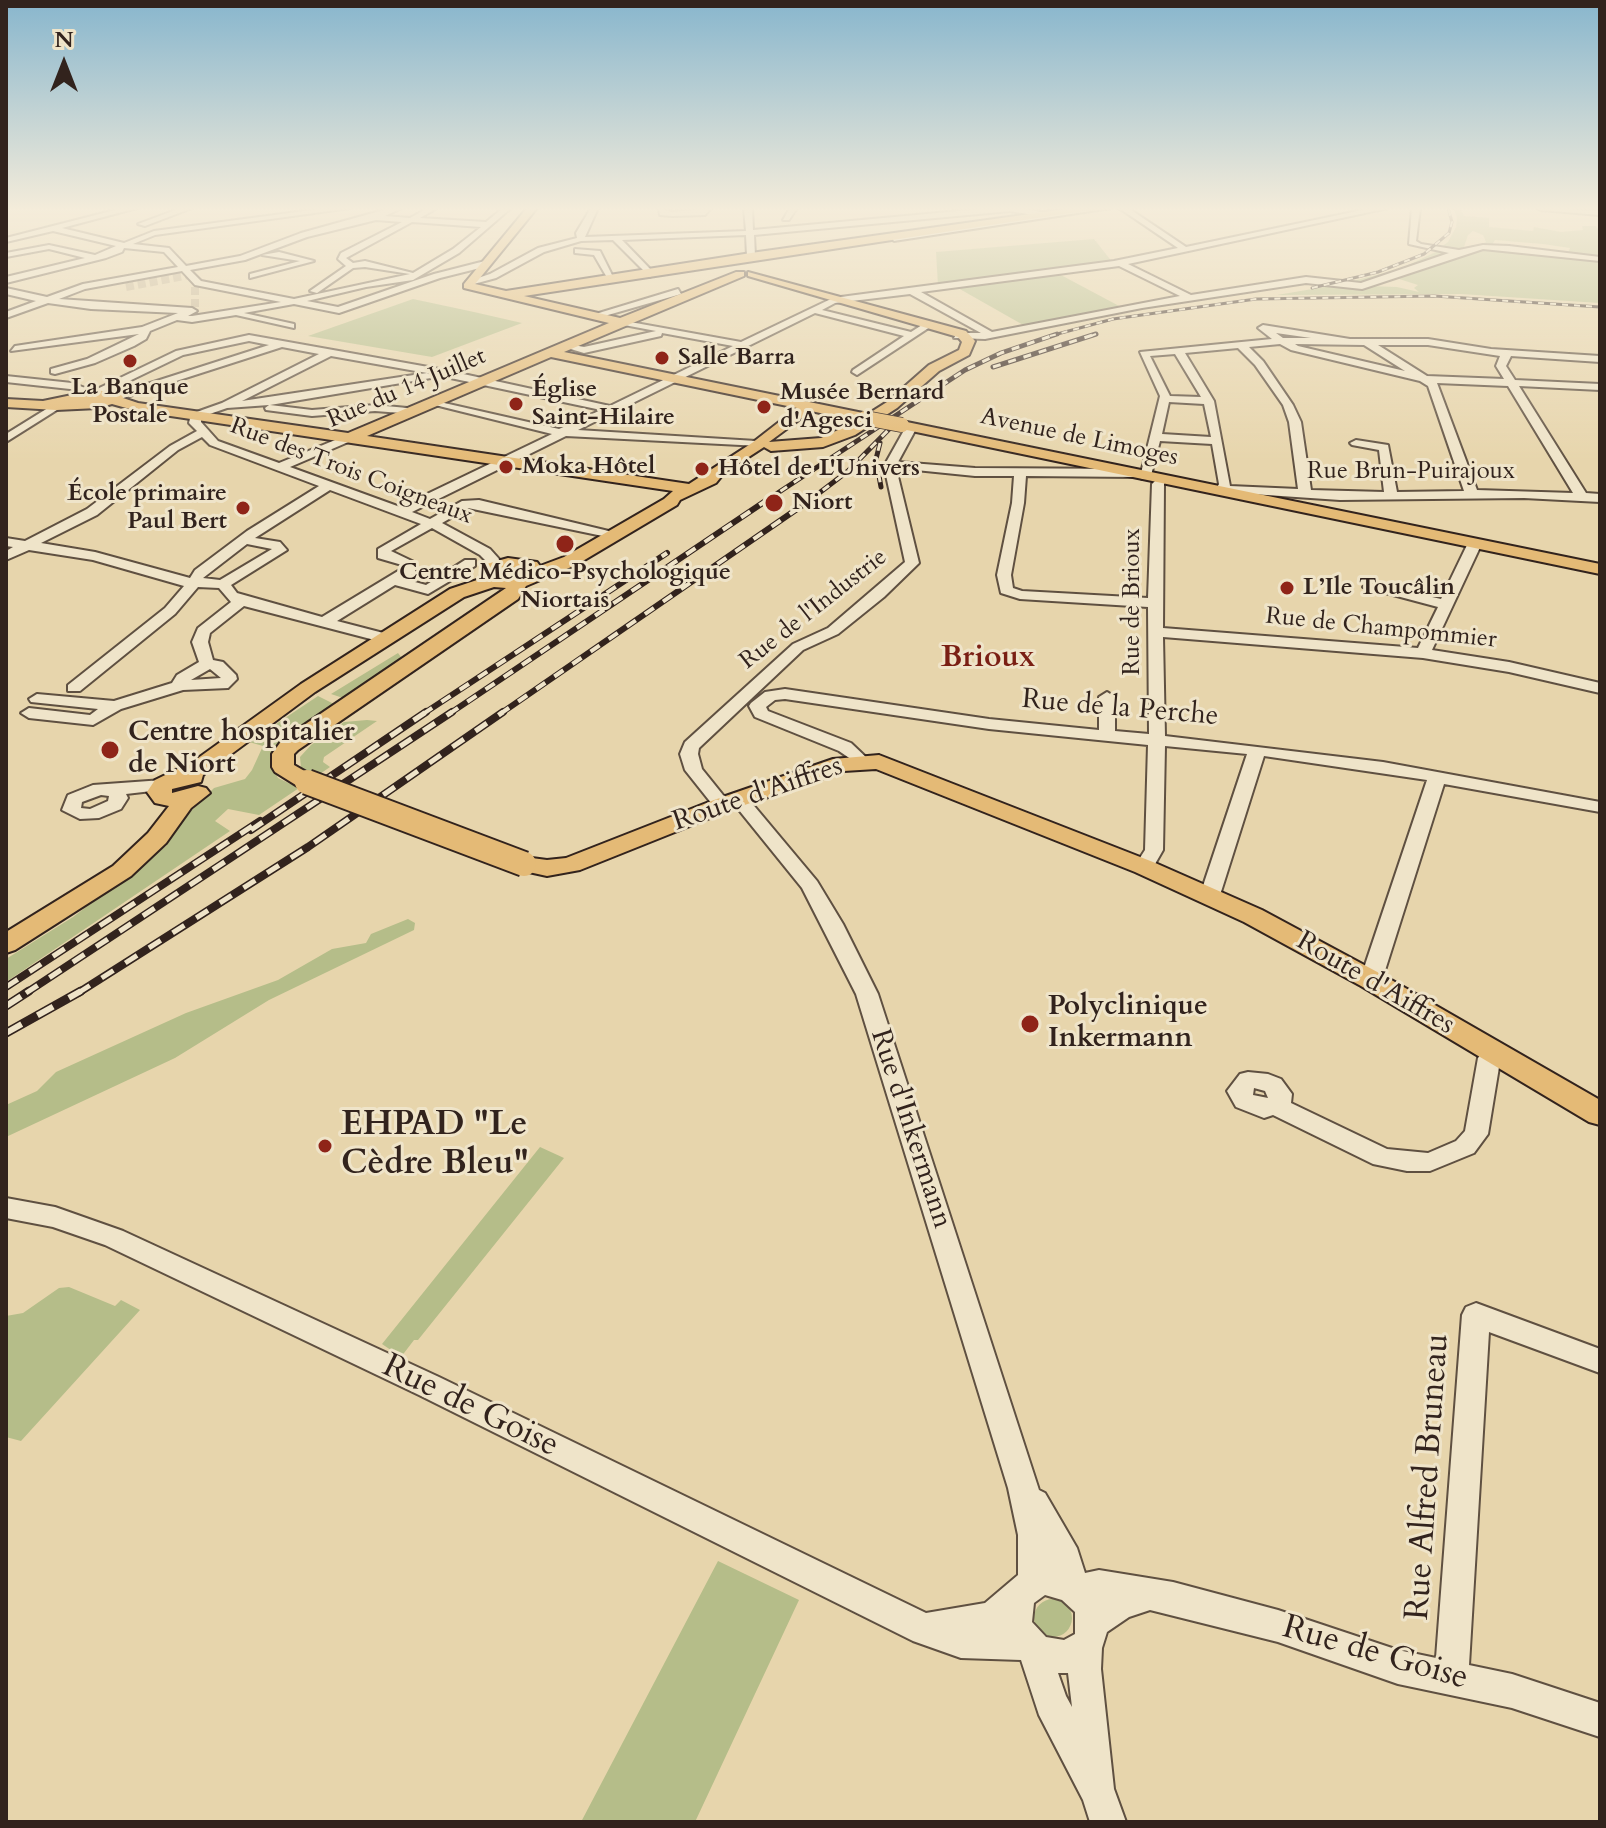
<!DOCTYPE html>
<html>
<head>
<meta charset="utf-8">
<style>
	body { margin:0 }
	#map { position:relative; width:1606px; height:1828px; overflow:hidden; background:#e7d5ac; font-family:Cardo,serif }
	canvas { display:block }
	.frame { position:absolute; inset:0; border:8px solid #32231d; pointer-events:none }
	.north { position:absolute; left:24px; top:24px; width:80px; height:80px; -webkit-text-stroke:6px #efe4c9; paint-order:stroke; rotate:0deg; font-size:22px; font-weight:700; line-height:32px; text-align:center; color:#32231d }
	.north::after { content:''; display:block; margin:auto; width:28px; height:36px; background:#32231d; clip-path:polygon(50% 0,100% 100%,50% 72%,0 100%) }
</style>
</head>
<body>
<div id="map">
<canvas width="1606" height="1828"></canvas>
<div class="frame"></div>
<div class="north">N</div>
</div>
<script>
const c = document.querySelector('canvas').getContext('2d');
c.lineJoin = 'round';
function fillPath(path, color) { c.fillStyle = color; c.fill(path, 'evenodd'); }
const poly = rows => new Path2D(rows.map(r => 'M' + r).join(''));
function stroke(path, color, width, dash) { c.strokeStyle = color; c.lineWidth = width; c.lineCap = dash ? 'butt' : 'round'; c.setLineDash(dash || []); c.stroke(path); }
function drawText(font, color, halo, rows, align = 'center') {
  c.font = font + ' Cardo,serif'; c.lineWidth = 6; c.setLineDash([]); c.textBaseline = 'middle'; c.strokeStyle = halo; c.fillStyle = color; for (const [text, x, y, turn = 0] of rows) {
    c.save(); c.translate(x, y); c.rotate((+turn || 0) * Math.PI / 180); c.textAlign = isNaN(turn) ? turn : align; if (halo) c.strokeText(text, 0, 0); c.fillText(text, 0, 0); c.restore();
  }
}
fillPath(poly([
	[1453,208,1460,208,1464,216,1489,218,1489,227,1533,231,1534,227,1561,232,1583,230,1582,226,1596,226,1600,233,1600,258,1568,253,1570,248,1543,244,1495,240,1492,245,1479,245,1486,242,1483,235,1473,231,1468,235,1464,247,1433,260,1361,285,1345,283,1400,269,1442,249,1441,247,1448,242,1456,227,1457,217],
	[1094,239,1113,263,938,285,936,252],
	[1481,249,1600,260,1600,303,1461,294,1277,295,1336,285,1397,287,1419,292,1414,288,1418,285,1396,278,1464,252,1477,252,1476,250],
	[1059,274,1121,307,1025,326,958,288],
	[413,299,474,312,522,323,432,357,308,336],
	[398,653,401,657,389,670,346,699,331,694],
	[318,696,336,705,274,755,271,764,278,778,299,788,259,815,228,809,215,821,230,831,6,982,6,959,73,917,166,846,188,814,214,788,245,779,252,770,263,746,249,742],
	[367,720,377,721,324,757,323,762,330,767,317,776,301,768,300,757,311,745,344,722],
	[408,919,415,923,414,930,269,1000,175,1058,6,1137,6,1105,37,1091,56,1072,186,1013,278,980,332,949,366,943,371,934],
	[540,1147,564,1158,418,1340,414,1340,401,1357,382,1344],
	[69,1287,115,1306,121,1300,140,1310,21,1441,6,1437,6,1316,23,1313,59,1288],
	[718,1561,799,1600,695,1822,581,1822],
	'1034 1618a19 19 0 1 1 38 0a19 19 0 1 1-38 0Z'
]), '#b5bd89');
stroke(poly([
	[126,287,190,275],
	[195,287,195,307]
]), '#c3b18f', 8, [8, 4]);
const minor = poly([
	[123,208,137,208,62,228,124,243,154,231,327,208,350,208,155,235,133,244,169,248,186,266,240,256,301,233,391,208,402,208,385,216,410,218,428,208,437,208,420,218,486,222,503,208,511,208,459,253,413,280,366,287,307,301,338,307,434,274,485,261,488,266,440,278,339,313,294,304,244,313,294,324,294,328,236,315,192,322,177,320,150,331,146,339,134,346,95,363,55,374,51,373,51,369,87,359,139,334,11,351,15,346,142,327,178,313,91,309,48,303,6,318,6,312,36,301,6,294,6,288,47,297,83,284,178,267,164,252,124,248,122,252,106,258,6,283,6,277,85,258,49,249,6,257,6,253,49,245,95,255,116,246,53,231,6,242,6,238,123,208],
	[376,220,402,222,341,253,338,259,346,266,310,291,317,293,353,268,365,267,410,274,294,299,201,281,190,270,245,260,307,237,376,220],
	[412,222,481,227,453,249,413,273,365,261,353,263,346,258,412,222],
	[182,271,195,285,281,302,192,316,188,316,197,311,192,308,59,299,85,289,182,271],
	[181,208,192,208,145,226,138,224,181,208],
	[591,208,598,208,585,237,746,231,744,208,752,208,753,230,992,208,1020,208,1051,214,1111,208,894,241,891,237,1039,216,1010,211,754,235,755,256,751,258,747,256,746,235,622,240,653,272,650,277,613,240,581,241,544,252,496,278,470,285,466,282,490,274,538,248,577,238,576,233,591,208],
	[659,208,672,212,711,208,705,215,672,216,660,215,659,208],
	[790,208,797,208,789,220,783,220,790,208],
	[1119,208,1128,208,1186,247,1372,208,1388,208,1128,264,1191,295,1306,277,1361,283,1449,253,1409,244,1412,208,1420,208,1416,241,1421,244,1459,250,1483,245,1509,246,1600,257,1600,261,1483,249,1362,289,1306,283,1142,308,985,339,954,338,957,333,981,333,910,294,835,303,822,310,911,332,922,325,930,327,857,375,852,372,853,370,904,336,815,313,578,430,756,441,762,444,760,446,566,436,412,512,430,519,462,501,479,500,617,533,617,539,468,508,442,523,490,549,499,559,496,570,486,570,485,560,480,555,432,528,391,551,416,563,415,573,404,579,426,585,465,560,475,560,475,566,428,594,395,585,337,621,391,635,391,641,386,643,244,606,210,633,208,642,213,660,223,662,236,675,237,679,228,688,183,690,121,709,93,725,29,718,21,713,29,708,90,715,98,709,31,702,29,699,37,694,114,701,172,683,177,675,199,662,192,642,198,628,231,602,219,588,198,587,175,614,80,691,68,691,68,685,165,608,184,586,93,560,29,550,6,560,6,551,13,547,6,546,6,538,25,541,87,509,170,446,197,431,189,423,191,414,222,403,319,354,282,347,117,400,112,397,113,395,269,345,249,341,183,355,96,397,70,389,6,382,6,376,72,383,93,391,176,351,249,335,445,370,610,406,733,346,662,333,661,336,584,353,564,347,569,344,584,347,656,331,619,324,619,320,741,342,833,298,1114,261,1178,248,1119,208],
	[1119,266,1180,296,992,332,921,292,1119,266],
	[331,356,427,373,242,401,331,356],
	[427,373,601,410,559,429,431,400,431,404,552,434,400,507,290,467,353,440,353,436,345,436,279,463,218,441,201,422,201,417,227,408,269,405,265,408,266,410,312,416,375,411,414,414,420,411,418,409,375,405,312,410,270,405,431,378,432,376,427,373],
	[202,437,210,445,319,486,247,531,195,570,190,578,95,552,41,543,97,515,178,450,202,437],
	[330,490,421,524,378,549,378,558,402,565,403,568,322,617,237,593,231,585,287,550,280,542,255,538,330,490],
	[247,544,272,549,220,580,203,578,247,544],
	[210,669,221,678,191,680,210,669],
	[1538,208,1600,211,1600,215,1541,210,1538,208],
	[575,249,600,251,615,281,609,281,594,255,575,253,575,249],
	[279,252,314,261,250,278,250,274,300,261,262,255,279,252],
	[678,289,681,294,594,319,589,316,678,289],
	[1263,325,1350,339,1428,339,1491,349,1600,356,1600,362,1511,356,1506,366,1515,380,1600,384,1600,390,1519,386,1586,493,1600,494,1600,502,1524,498,1340,500,1237,493,1221,495,1215,491,1219,484,1212,444,1160,441,1150,479,1142,479,1140,474,1135,477,1026,476,1024,503,1011,575,1013,588,1022,591,1148,598,1152,484,1161,475,1167,479,1164,484,1163,628,1418,648,1438,607,1363,587,1370,583,1441,599,1468,543,1480,540,1482,543,1432,650,1509,662,1600,683,1600,693,1509,672,1423,658,1163,637,1165,736,1383,762,1600,802,1600,812,1444,784,1382,980,1378,985,1371,987,1364,985,1360,980,1427,780,1264,756,1220,895,1210,901,1200,895,1247,754,1165,746,1163,850,1151,871,1144,873,1134,867,1145,850,1148,745,989,729,785,699,775,700,766,707,768,711,851,743,870,761,861,766,839,751,755,717,749,706,751,703,765,692,785,689,989,719,1099,730,1099,697,1107,692,1115,697,1115,731,1149,734,1148,607,1020,599,1001,593,997,575,1012,503,1014,476,975,476,896,468,919,563,884,597,838,634,803,650,699,748,698,754,702,769,731,805,728,809,716,809,685,770,680,754,685,742,793,644,828,628,905,562,884,466,907,425,917,427,898,462,975,468,1135,469,1141,473,1160,396,1140,352,1272,339,1258,328,1263,325],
	[1276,333,1311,338,1283,338,1276,333],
	[1280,344,1291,350,1420,381,1428,386,1464,491,1397,492,1388,445,1356,440,1350,443,1352,445,1379,450,1384,492,1311,490,1301,422,1293,405,1263,361,1249,347,1280,344],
	[1295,344,1364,345,1405,371,1298,346,1295,344],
	[1378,345,1428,345,1500,356,1496,366,1504,379,1427,376,1378,345],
	[1238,348,1255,365,1283,405,1289,422,1298,489,1230,486,1214,401,1185,353,1238,348],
	[1175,354,1201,397,1170,396,1150,356,1175,354],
	[1437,383,1508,386,1573,493,1477,490,1437,383],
	[1169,402,1204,404,1211,437,1162,434,1169,402],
	[56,403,61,406,60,408,6,442,6,434,56,403],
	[163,780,169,781,172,785,169,789,126,794,128,798,121,809,99,818,80,819,62,810,68,795,93,785,163,780],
	[101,795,109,796,108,801,90,809,81,808,82,802,101,795],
	[739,794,745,795,817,881,843,924,878,994,1039,1490,1045,1493,1077,1548,1085,1573,1099,1570,1173,1582,1278,1610,1398,1650,1436,1658,1462,1315,1466,1307,1476,1303,1600,1349,1600,1373,1489,1332,1469,1665,1512,1674,1600,1703,1600,1737,1512,1708,1398,1684,1278,1642,1150,1610,1129,1617,1107,1632,1102,1648,1101,1669,1114,1789,1126,1822,1090,1822,1083,1800,1039,1715,1021,1660,961,1658,913,1641,419,1395,105,1245,53,1227,6,1218,6,1198,55,1207,123,1231,439,1377,926,1613,985,1603,1018,1575,1018,1535,1008,1488,856,994,802,888,730,799,739,794],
	[1045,1595,1062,1600,1075,1612,1075,1634,1064,1640,1046,1637,1032,1622,1034,1603,1045,1595],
	[1058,1673,1068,1673,1072,1707,1066,1696,1058,1673],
	[1494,1045,1502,1047,1505,1053,1500,1061,1488,1134,1474,1153,1430,1171,1407,1171,1373,1164,1273,1115,1264,1118,1236,1107,1227,1091,1240,1074,1248,1072,1268,1074,1281,1079,1292,1094,1291,1103,1387,1149,1428,1153,1456,1141,1465,1131,1478,1058,1486,1047,1494,1045],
	[1254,1088,1265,1091,1268,1098,1253,1095,1254,1088]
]);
const major = poly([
	[527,208,537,208,475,284,506,291,751,253,1073,208,1102,208,524,296,620,318,736,272,744,272,744,276,564,352,868,414,887,402,929,365,959,350,962,342,958,337,748,276,748,272,966,331,975,341,969,355,939,371,897,408,855,435,823,447,771,451,764,447,724,473,716,483,680,500,677,505,576,565,526,586,518,599,298,750,294,754,294,765,315,777,318,782,315,787,299,787,275,772,272,767,272,754,282,740,506,588,494,587,464,597,315,692,203,775,201,782,172,789,172,793,198,786,206,788,210,793,191,808,166,843,131,876,15,950,6,953,6,932,113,866,148,833,169,806,155,803,147,792,155,780,194,761,301,684,450,589,480,579,483,565,508,558,537,562,540,566,564,557,664,499,673,491,137,411,112,404,98,408,56,410,6,407,6,399,43,401,96,390,122,394,123,398,138,403,348,433,609,323,464,288,464,284,527,208],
	[551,357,797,408,752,443,689,484,367,436,551,357],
	[811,411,857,421,821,438,769,442,811,411],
	[509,568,524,570,524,572,509,578,497,575,509,568],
	[902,421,1600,564,1600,574,897,428,895,425,902,421],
	[879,755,1153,862,1262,910,1381,974,1600,1100,1600,1125,1589,1122,1361,986,1244,922,1135,872,876,769,844,771,730,810,580,870,547,876,515,869,512,864,515,859,524,857,547,860,566,858,714,800,833,759,879,755]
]);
stroke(minor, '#5f5041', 4);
stroke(major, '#32231d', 4);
fillPath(minor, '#efe4c9');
fillPath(major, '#e4ba76');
const railFar4 = poly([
	[1312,288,1378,272,1424,254,1449,233,1452,222,1448,208],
	[1050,336,1113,319,1256,299,1434,296,1600,307],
	[1091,336,1096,334]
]);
const railFar3 = poly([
	[993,367,1096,334],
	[880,443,876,459,881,487],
	[767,500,965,370,1001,353,1057,334],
	[810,500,848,471,897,421]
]);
const railFar2 = poly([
	[423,714,667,553],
	[449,714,770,498],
	[500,714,813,498]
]);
const railFar1 = poly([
	[251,830,426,712],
	[6,987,260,821],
	[26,993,452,712],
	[78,993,308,847,503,712]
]);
const rail = poly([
	[6,1006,29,991],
	[6,1033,81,991]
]);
stroke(railFar4, '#32231d', 3);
stroke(railFar3, '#32231d', 5);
stroke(railFar2, '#32231d', 6);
stroke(railFar1, '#32231d', 8);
stroke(rail, '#32231d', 9);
stroke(railFar4, '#efe4c9', 2, [6]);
stroke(railFar3, '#efe4c9', 3, [8]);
stroke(railFar2, '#efe4c9', 4, [11]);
stroke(railFar1, '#efe4c9', 5, [14]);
stroke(rail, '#efe4c9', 6, [18]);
const majorBridgeFar1 = poly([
	[865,418,902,425]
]);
const majorBridge = poly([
	[307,782,524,864]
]);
stroke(majorBridgeFar1, '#32231d', 16, []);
stroke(majorBridge, '#32231d', 28, []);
stroke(majorBridgeFar1, '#e4ba76', 14);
stroke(majorBridge, '#e4ba76', 24);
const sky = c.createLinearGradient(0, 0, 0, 464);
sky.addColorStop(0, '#88b6cd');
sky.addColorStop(0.45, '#f4ecda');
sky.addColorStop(1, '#f4ecda00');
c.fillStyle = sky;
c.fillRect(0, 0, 1606, 464);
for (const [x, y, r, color] of [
	[662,358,8,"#8f2418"],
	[130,361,8,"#8f2418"],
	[516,404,8,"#8f2418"],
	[764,407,8,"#8f2418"],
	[506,467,8,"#8f2418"],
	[702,469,8,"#8f2418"],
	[774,503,10,"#8f2418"],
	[243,508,8,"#8f2418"],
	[565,544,10,"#8f2418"],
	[1287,588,8,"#8f2418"],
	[110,750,10,"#8f2418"],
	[1030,1024,10,"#8f2418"],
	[325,1146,8,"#8f2418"]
]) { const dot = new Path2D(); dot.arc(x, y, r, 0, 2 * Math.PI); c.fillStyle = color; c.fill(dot); stroke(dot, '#efe4c9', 3); }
drawText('bold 24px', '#32231d', '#efe4c9', [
	["Salle Barra",678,358],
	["La Banque",130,388,"center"],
	["Postale",130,416,"center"],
	["Église",532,390],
	["Saint-Hilaire",532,418],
	["Musée Bernard",780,393],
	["d'Agesci",780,421],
	["Moka Hôtel",522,467],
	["Hôtel de L'Univers",718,469],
	["École primaire",227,494,"right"],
	["Paul Bert",227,522,"right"],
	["Niort",792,503],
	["Centre Médico-Psychologique",565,573,"center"],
	["Niortais",565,601,"center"],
	["L’Ile Toucâlin",1303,588]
], 'left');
drawText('24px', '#32231d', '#efe4c9', [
	["Rue du 14 Juillet",407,389,-23],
	["Avenue de Limoges",1079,438,12],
	["Rue des Trois Coigneaux",351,472,21],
	["Rue Brun-Puirajoux",1411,472],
	["Rue de Brioux",1133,602,-90],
	["Rue de l'Industrie",814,610,-38],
	["Rue de Champommier",1381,629,6]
]);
drawText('28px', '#32231d', '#efe4c9', [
	["Rue de la Perche",1120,709,5],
	["Route d'Aiffres",758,795,-19],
	["Route d'Aiffres",1375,984,30],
	["Rue d'Inkermann",910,1129,72]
]);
drawText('bold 28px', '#32231d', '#efe4c9', [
	["Centre hospitalier",128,734],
	["de Niort",128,766],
	["Polyclinique",1048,1008],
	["Inkermann",1048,1040]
], 'left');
drawText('bold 30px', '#7a1f14', '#efe4c9', [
	["Brioux",988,659]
]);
drawText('bold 34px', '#32231d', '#efe4c9', [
	["EHPAD \"Le",341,1126],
	["Cèdre Bleu\"",341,1165]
], 'left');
drawText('34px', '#32231d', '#efe4c9', [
	["Rue de Goise",470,1407,26],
	["Rue Alfred Bruneau",1429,1477,-86],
	["Rue de Goise",1375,1654,16]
]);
</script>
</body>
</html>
